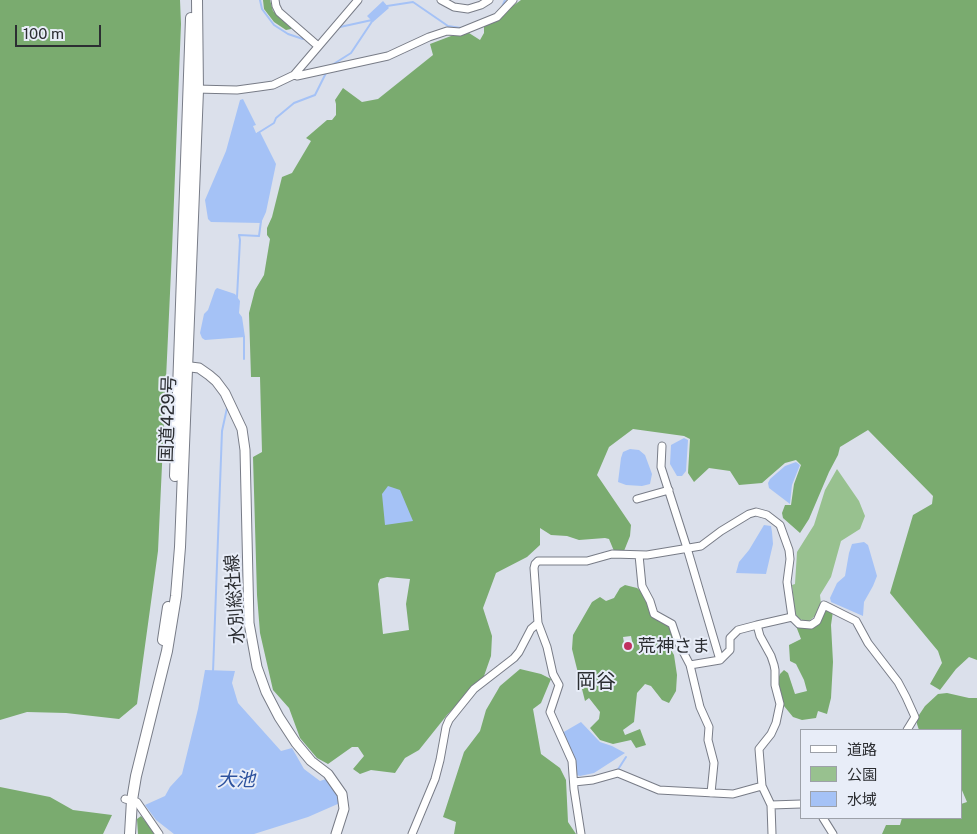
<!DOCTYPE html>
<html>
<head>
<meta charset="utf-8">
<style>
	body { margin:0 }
	#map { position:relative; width:977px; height:834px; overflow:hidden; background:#dbe0eb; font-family:"Public Sans","Noto Sans JP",sans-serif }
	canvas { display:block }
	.legend { position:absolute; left:800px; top:729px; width:162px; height:90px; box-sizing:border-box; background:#e8edf8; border:1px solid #9da1a9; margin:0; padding:6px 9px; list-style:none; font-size:15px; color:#2c2e32 }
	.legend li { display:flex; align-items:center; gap:10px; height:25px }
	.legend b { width:25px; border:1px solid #9da1a9 }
	.scale { position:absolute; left:15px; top:25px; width:86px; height:22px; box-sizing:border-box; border:2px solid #2c2e32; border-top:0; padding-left:6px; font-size:15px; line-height:18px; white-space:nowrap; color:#2c2e32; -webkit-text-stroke:4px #e8edf8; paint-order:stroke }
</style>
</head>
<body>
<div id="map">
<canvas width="977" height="834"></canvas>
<ul class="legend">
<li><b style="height:6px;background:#fff"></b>道路</li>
<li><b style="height:14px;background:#98c18f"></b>公園</li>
<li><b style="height:14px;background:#a5c2f6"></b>水域</li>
</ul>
<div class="scale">100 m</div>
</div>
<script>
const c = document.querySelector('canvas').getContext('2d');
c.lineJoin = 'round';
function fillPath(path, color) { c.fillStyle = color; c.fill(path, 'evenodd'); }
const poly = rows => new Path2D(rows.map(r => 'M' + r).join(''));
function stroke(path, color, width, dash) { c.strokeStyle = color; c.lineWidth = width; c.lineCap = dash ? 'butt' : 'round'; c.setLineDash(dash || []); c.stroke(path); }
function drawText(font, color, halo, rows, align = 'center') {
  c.font = font + ' "Public Sans","Noto Sans JP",sans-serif'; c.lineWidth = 4; c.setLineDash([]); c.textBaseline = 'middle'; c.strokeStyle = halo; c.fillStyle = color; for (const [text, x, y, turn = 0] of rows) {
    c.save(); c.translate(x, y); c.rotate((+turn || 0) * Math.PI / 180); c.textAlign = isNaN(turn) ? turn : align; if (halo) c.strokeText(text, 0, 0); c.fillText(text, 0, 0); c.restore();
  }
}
fillPath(poly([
	[837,469,859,501,865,516,860,529,841,541,831,577,820,595,821,604,815,616,809,621,804,621,798,618,795,613,792,585,795,584,797,552,814,525,825,490]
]), '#98c18f');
fillPath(poly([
	[0,0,180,0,181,24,172,250,158,551,137,704,119,719,66,713,27,712,0,720],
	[263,0,270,0,273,11,291,27,291,29,286,30,274,22,264,9],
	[521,0,977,0,977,660,969,657,956,669,940,690,930,684,942,663,938,651,890,593,913,515,932,504,933,496,868,430,840,447,838,455,829,472,809,519,800,533,783,518,782,513,785,505,791,505,794,484,801,465,796,460,785,463,762,483,739,485,730,471,709,468,694,482,688,473,690,439,684,436,633,429,609,447,597,475,631,525,630,536,624,551,614,551,609,539,605,538,579,540,567,536,551,535,540,528,540,545,527,557,496,573,483,608,492,636,491,656,484,676,447,715,419,750,405,758,395,773,371,770,360,774,353,769,364,756,358,747,352,747,328,764,317,758,300,738,289,708,273,690,260,633,257,595,253,457,262,452,260,377,251,377,249,313,255,290,264,275,270,239,267,235,267,228,272,217,282,177,292,173,311,141,306,138,327,120,332,120,336,115,336,104,335,100,343,88,362,102,378,99,433,55,430,44,451,36,469,33,480,40,484,33,484,27],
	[387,577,410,579,406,604,409,630,383,634,378,584,380,579],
	[625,585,637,588,642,592,647,601,652,616,670,625,675,641,670,648,674,655,677,675,676,691,669,703,662,700,651,686,645,684,637,693,634,722,623,730,625,735,640,729,646,745,636,748,631,740,613,744,600,740,590,728,599,719,600,712,589,698,585,701,572,649,573,635,592,602,600,597,606,601,614,598,620,588],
	[631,636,633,646,625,648,623,637],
	[826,608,833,611,831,625,833,662,831,698,827,714,818,711,816,718,802,720,793,717,784,706,777,682,780,674,784,670,788,673,795,694,807,691,804,680,796,664,790,661,789,645,801,639,796,626,812,627],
	[520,669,541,674,551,679,541,703,533,709,541,754,560,768,566,780,568,822,576,834,454,834,456,822,443,817,464,752,480,731,486,710,500,686],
	[947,693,969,698,977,698,977,834,882,834,886,825,900,825,902,818,961,818,961,804,967,802,961,788,961,730,919,730,917,724,917,718,925,706,938,694],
	[0,787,50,797,73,810,112,815,103,834,0,834],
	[141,816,149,826,154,834,138,834,137,819]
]), '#7aab6f');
fillPath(poly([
	[383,1,389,8,373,22,367,16],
	[243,99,256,125,253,126,256,133,260,132,276,164,266,212,261,223,211,222,208,219,205,200,226,151,240,100],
	[217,288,235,294,240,301,239,313,242,317,245,337,205,340,202,338,200,333,204,314,208,310,215,290],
	[684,438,688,440,686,471,682,476,677,476,670,464,671,445],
	[630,449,639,450,645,455,652,474,650,484,642,486,626,485,618,482,621,458,623,452],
	[796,462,800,465,792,485,790,504,769,488,768,483,770,479,785,466],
	[388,486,400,490,413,521,385,525,382,494],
	[764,525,771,526,772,532,773,544,766,574,736,573,739,562,749,550],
	[864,542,868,545,877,576,873,586,864,602,863,616,831,602,830,598,837,583,845,576,849,553,852,544],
	[205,670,235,671,232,683,238,703,281,751,292,748,304,769,320,781,326,779,336,791,340,803,308,817,254,834,174,834,156,820,145,805,165,796,170,787,182,774,198,709],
	[581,722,600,742,612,746,625,753,594,773,580,776,576,775,562,733]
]), '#a5c2f6');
stroke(poly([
	[260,0,262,9,274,25,288,34,303,39],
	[387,6,413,2,448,26,461,28],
	[502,7,505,0],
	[340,27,372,20],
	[332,65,351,53,373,20],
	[258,133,274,123,276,118,294,103,315,95,326,73],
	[237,297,240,240,239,235,259,236,261,221],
	[244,337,244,359],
	[213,672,222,431,227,408],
	[617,771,626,757]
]), '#a5c2f6', 2);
const minor = poly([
	[275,0,276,6,279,12,318,46],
	[441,0,454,7,468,9,481,5,489,0],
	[294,75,297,76,388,56,429,37,447,31,460,32,497,17,513,0],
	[195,89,237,90,259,87,273,85,294,75,358,0],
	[662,446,661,467,687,548,720,660],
	[637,499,669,490],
	[639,555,642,586,650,601,654,614,672,624,678,642,690,665,700,707,709,727,708,740,714,763,711,793],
	[757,625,792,617],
	[690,665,720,660,730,650,730,638,738,630,757,625,760,636,771,656,774,665,775,670,775,685,780,704,776,723,771,734,759,749,762,786],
	[574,782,593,780,618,773,659,790,733,794,762,786,771,805,772,834],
	[125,799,137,802,159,834],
	[771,805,801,804],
	[823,818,833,834],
	[412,834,435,779,440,760,446,727,449,720,474,689,514,658,519,652,531,629,538,623],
	[581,834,574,789,572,761,550,712,559,685,553,674,547,647,538,623,534,568,535,564,538,561,587,561,612,554,647,555,701,546,721,531,749,514,756,512,767,515,780,525,789,550,790,559,787,582,792,617,799,624,811,625,817,621,824,605,856,621,868,643,898,682,906,697,915,717,907,730]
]);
const major = poly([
	[182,366,199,368,209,375,216,381,225,393,242,429,245,450,249,623,257,667,266,692,279,717,296,743,311,761,328,774,342,794,344,809,336,834]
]);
const highway = poly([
	[175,476,191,18],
	[163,640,168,607],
	[130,834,132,800,136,776,167,651,176,596,180,547,198,90,197,0]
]);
stroke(minor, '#787c87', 9);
stroke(major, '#787c87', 11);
stroke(highway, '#787c87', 12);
stroke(minor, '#fff', 7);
stroke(major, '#fff', 9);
stroke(highway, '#fff', 10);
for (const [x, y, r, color] of [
	[628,646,5,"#bf315e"]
]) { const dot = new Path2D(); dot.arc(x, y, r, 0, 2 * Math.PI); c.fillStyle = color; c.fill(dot); stroke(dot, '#e8edf8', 2); }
drawText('18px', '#2c2e32', '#e8edf8', [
	["国道429号",168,419,-88],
	["水別総社線",235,599,-94]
]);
drawText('18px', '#2c2e32', '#e8edf8', [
	["荒神さま",638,646]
], 'left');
drawText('italic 19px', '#2d529e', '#e8edf8', [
	["大池",236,780]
]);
drawText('20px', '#2c2e32', '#e8edf8', [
	["岡谷",596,682]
]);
</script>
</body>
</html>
